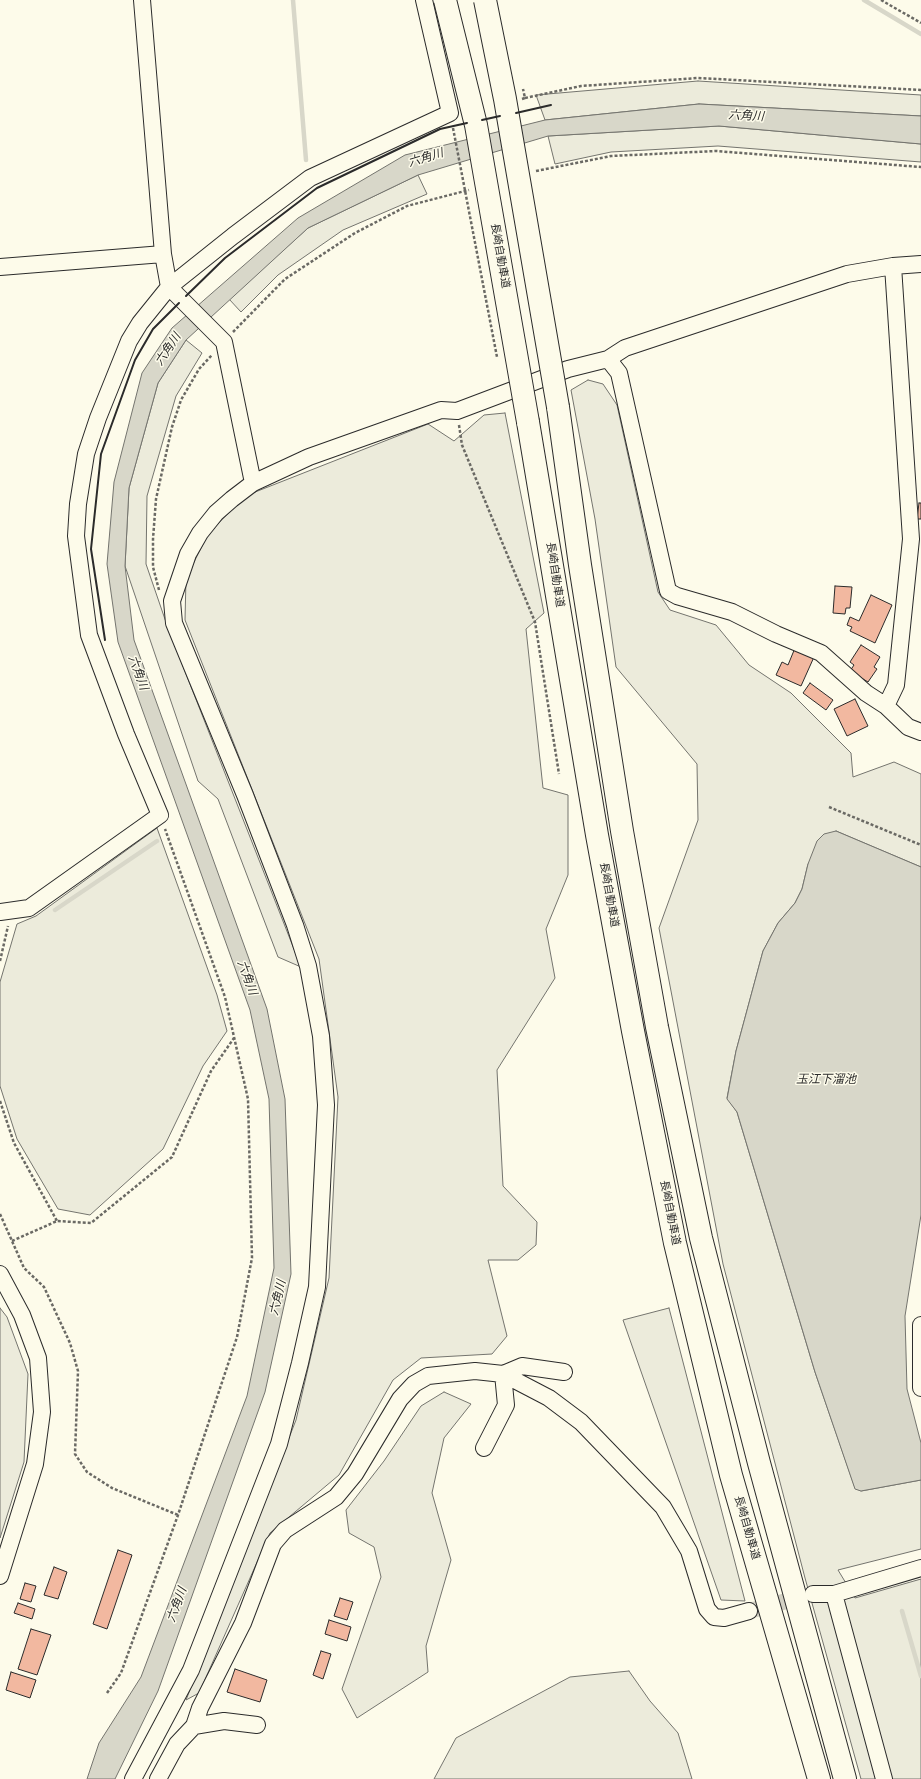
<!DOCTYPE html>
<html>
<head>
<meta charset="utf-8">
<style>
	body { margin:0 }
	canvas { display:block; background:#fdfbea }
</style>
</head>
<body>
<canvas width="921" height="1779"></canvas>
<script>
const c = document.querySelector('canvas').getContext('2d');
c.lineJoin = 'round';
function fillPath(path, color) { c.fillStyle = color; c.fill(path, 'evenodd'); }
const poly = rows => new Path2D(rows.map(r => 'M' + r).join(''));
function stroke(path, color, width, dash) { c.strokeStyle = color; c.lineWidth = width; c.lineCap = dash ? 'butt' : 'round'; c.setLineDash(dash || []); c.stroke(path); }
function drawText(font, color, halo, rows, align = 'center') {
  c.font = font + ' Overpass,"Noto Sans JP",sans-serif'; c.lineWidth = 3; c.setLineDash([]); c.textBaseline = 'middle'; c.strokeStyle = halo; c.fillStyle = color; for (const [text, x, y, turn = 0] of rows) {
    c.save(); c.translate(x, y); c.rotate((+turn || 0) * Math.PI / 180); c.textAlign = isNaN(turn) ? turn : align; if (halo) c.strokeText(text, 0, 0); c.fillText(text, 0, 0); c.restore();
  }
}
const green = poly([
	[698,81,921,95,921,116,699,104,545,120,536,95,698,81],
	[719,126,921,144,921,162,718,146,611,152,555,164,548,136,719,126],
	[418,175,427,194,343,230,278,275,241,312,229,299,308,228,418,175],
	[186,340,202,353,176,396,147,496,146,564,168,628,301,967,278,957,218,799,198,781,125,566,129,488,158,383,186,340],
	[588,380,603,384,617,405,658,592,670,610,716,625,749,665,791,693,851,753,853,777,894,762,921,774,921,867,836,831,808,864,802,889,795,903,778,923,763,951,736,1051,727,1098,737,1112,815,1372,855,1488,861,1491,921,1480,921,1549,838,1570,855,1598,921,1579,921,1779,861,1779,805,1578,723,1264,659,928,698,820,697,764,616,667,595,519,571,390,588,380],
	[505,413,544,613,526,629,543,788,568,795,568,875,546,929,555,978,497,1070,503,1186,537,1222,536,1245,518,1260,488,1260,507,1336,492,1354,421,1358,393,1380,339,1475,270,1533,199,1693,186,1700,296,1420,329,1278,338,1097,319,959,185,620,186,578,208,534,245,496,428,424,454,441,484,415,505,413],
	[157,828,217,995,227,1031,203,1066,163,1149,90,1215,58,1209,17,1139,0,1086,0,982,17,924,36,916,157,828],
	[0,1308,7,1317,28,1374,24,1462,0,1538,0,1308],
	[669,1308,745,1601,721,1600,623,1320,669,1308],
	[444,1392,471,1404,444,1438,432,1493,451,1560,426,1646,428,1672,357,1718,342,1689,381,1577,374,1547,349,1533,346,1510,384,1461,421,1406,444,1392],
	[629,1671,650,1701,678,1733,692,1779,434,1779,456,1738,570,1677,629,1671]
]);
fillPath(green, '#ecebdb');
stroke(green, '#74746e', 1);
const water = poly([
	[699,104,921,116,921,144,719,126,548,136,418,175,308,228,186,340,158,383,129,488,125,566,134,640,267,1009,285,1099,291,1274,265,1392,158,1691,115,1779,87,1779,99,1743,141,1677,247,1396,274,1268,269,1099,250,1010,118,642,107,564,114,482,142,373,172,328,298,218,405,155,545,120,699,104],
	[836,831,921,867,921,1215,905,1316,907,1389,921,1443,921,1480,861,1491,855,1489,815,1372,737,1112,727,1099,736,1051,763,951,778,923,795,903,802,889,808,864,817,841,824,834,836,831]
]);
fillPath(water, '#d8d7c9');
stroke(water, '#74746e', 1);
stroke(poly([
	[293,0,306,160],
	[864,0,921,34],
	[55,910,157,841],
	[902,1611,921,1676]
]), '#d8d7c9', 4.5);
const building = poly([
	[919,503,921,503,921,519,917,519,919,503],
	[835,586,852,587,850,608,846,608,845,614,833,613,835,586],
	[871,595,892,605,875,643,850,631,852,627,847,625,850,617,859,621,871,595],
	[861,645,880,657,874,667,877,669,868,682,850,671,854,665,850,662,861,645],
	[795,648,814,657,801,686,776,675,782,662,788,665,795,648],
	[810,683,833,700,826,710,803,693,810,683],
	[855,699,868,726,847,736,834,709,855,699],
	[118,1550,132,1555,107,1629,93,1624,118,1550],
	[54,1567,67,1572,58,1599,44,1595,54,1567],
	[25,1583,36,1586,31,1602,20,1599,25,1583],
	[340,1598,353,1602,347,1620,334,1616,340,1598],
	[18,1603,35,1609,32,1619,14,1613,18,1603],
	[329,1620,351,1627,347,1641,325,1634,329,1620],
	[31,1629,51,1635,37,1675,18,1669,31,1629],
	[321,1651,331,1654,323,1679,313,1675,321,1651],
	[235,1669,267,1680,260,1702,227,1692,235,1669],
	[11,1672,36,1680,30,1698,6,1690,11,1672]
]);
fillPath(building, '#f2b8a0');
stroke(building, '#2b2b2b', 1);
stroke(poly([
	[749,1611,805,1596]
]), '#d3d1c4', 16, [16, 8]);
const minor = poly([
	[142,0,163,254,169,287,224,342,253,483],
	[0,267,163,254],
	[608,359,619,373,668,591,677,596,732,612,776,634,821,653,866,693,886,706,908,727,921,732],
	[886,706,896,685,911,539,893,266],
	[0,912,29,908,160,815,126,734,89,635,76,536,78,504,86,454,98,418,129,341,140,323,169,287,233,236,310,178,450,113,424,0],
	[0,1274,22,1315,38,1358,42,1412,35,1464,0,1576],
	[921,1325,921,1388],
	[484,1448,506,1405,503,1374,522,1366,564,1372],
	[813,1594,834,1594,921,1568],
	[834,1594,884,1779],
	[194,1726,224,1721,257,1725],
	[133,1779,191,1670,279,1444,300,1363,317,1287,326,1105,321,1036,308,966,295,925,245,795,174,623,172,601,188,554,200,533,216,513,232,499,253,483,309,457,441,410,457,411,568,369,608,359,625,348,847,274,893,266,921,264],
	[158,1779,177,1744,194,1726,200,1708,243,1623,273,1544,285,1530,336,1497,355,1474,400,1399,414,1384,428,1376,475,1371,503,1374,549,1398,581,1422,663,1507,689,1551,707,1609,714,1617,724,1618,749,1611]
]);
const highway = poly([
	[558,407,580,565,622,831,657,1027,701,1238,759,1463,845,1779],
	[528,422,597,835,633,1031,675,1243,731,1475,819,1779]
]);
stroke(minor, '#2b2b2b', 18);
stroke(highway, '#2b2b2b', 24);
stroke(poly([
	[881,0,921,23],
	[525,98,581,86,698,78,921,90],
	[522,99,525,98,523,89],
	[453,128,497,357],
	[536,171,611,156,716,151,921,167],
	[233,332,285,279,355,233,407,206,469,190],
	[459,425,462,445,535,622,559,774],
	[159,590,153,567,153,539,156,499,172,427,181,400,199,369,212,355],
	[829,807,921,845],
	[0,961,8,926],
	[0,1101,14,1143,57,1221],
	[0,1214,24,1268,44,1287,70,1343,78,1371,75,1454,87,1472,112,1488,178,1515],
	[12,1241,57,1221,91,1223,172,1157,211,1071,234,1038],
	[107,1693,121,1673,178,1515,237,1337,252,1258,248,1099,225,997,165,829]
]), '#6a6964', 2.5, [3, 2]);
stroke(minor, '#fdfbea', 16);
stroke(highway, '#fdfbea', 22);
const highwayBridge = poly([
	[445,0,476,125,528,422],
	[485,0,505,99,558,407]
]);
stroke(highwayBridge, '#2b2b2b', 24, []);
stroke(highwayBridge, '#fdfbea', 22);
stroke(poly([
	[516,113,551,105],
	[482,120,500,116],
	[186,296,225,258,317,188,440,129,467,123],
	[105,640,91,549,101,454,135,360,153,329,179,303]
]), '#2b2b2b', 2);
drawText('11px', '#2b2b2b', '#fdfbea', [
	["長崎自動車道",499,256,80],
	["長崎自動車道",554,575,81],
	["長崎自動車道",608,895,80],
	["長崎自動車道",669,1213,79],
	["長崎自動車道",746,1528,74]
]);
drawText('italic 12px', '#2b2b2b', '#fdfbea', [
	["六角川",746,117,3],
	["六角川",426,159,-17],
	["六角川",169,350,-56],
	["六角川",137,673,70],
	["六角川",246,978,70],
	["玉江下溜池",826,1081],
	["六角川",279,1298,-77],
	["六角川",178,1605,-70]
]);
</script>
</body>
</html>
